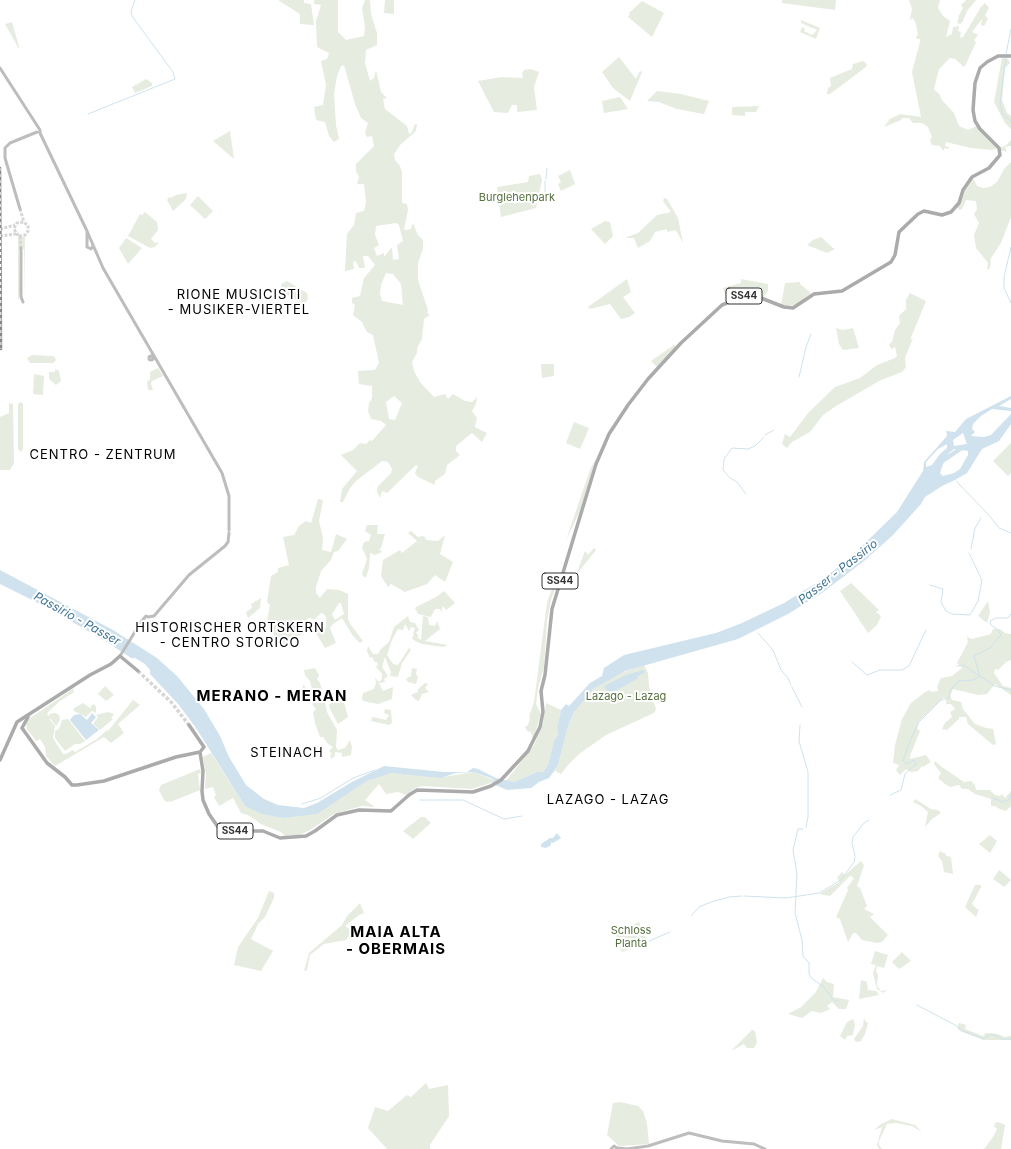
<!DOCTYPE html>
<html>
<head>
<meta charset="utf-8">
<style>
	body { margin:0 }
	canvas { display:block; background:#fff }
</style>
</head>
<body>
<canvas width="1011" height="1149"></canvas>
<script>
const c = document.querySelector('canvas').getContext('2d');
c.lineJoin = 'round';
function fillPath(path, color) { c.fillStyle = color; c.fill(path, 'evenodd'); }
const poly = rows => new Path2D(rows.map(r => 'M' + r).join(''));
function stroke(path, color, width, dash) { c.strokeStyle = color; c.lineWidth = width; c.lineCap = dash ? 'butt' : 'round'; c.setLineDash(dash || []); c.stroke(path); }
function drawText(font, color, halo, rows, align = 'center') {
  c.font = font + ' Inter,sans-serif'; c.lineWidth = 4; c.setLineDash([]); c.textBaseline = 'middle'; c.strokeStyle = halo; c.fillStyle = color; for (const [text, x, y, turn = 0] of rows) {
    c.save(); c.translate(x, y); c.rotate((+turn || 0) * Math.PI / 180); c.textAlign = isNaN(turn) ? turn : align; if (halo) c.strokeText(text, 0, 0); c.fillText(text, 0, 0); c.restore();
  }
}
fillPath(poly([
	[278,0,304,0,304,3,311,4,314,25,300,24,300,14],
	[314,0,338,0,338,32,346,40,364,36,365,27,362,8,365,0,370,0,371,14,377,33,377,45,366,50,365,63,370,81,374,78,376,70,381,92,387,98,383,99,385,109,407,126,409,134,412,132,415,124,417,124,416,131,400,145,394,154,395,160,400,166,402,173,402,203,407,204,408,210,404,230,411,229,413,223,418,235,423,240,423,249,418,263,418,280,428,310,427,313,430,315,424,319,422,339,417,348,417,353,412,362,414,371,420,382,434,397,445,394,448,399,453,394,465,401,472,402,477,397,476,404,472,411,477,418,475,427,487,433,482,442,472,433,456,446,456,451,460,455,447,465,445,474,435,481,435,485,418,477,415,473,418,466,416,465,387,493,382,491,380,498,377,492,377,488,380,484,391,473,392,469,388,462,382,461,356,481,350,488,343,502,340,502,342,489,357,471,341,455,353,450,360,443,366,444,370,440,372,441,386,425,381,421,371,419,368,411,369,403,372,398,372,386,359,384,358,371,375,370,379,363,373,335,367,332,362,322,353,315,355,305,352,303,352,298,360,296,364,278,375,265,368,256,363,256,365,268,359,268,356,261,353,262,354,269,345,271,347,234,354,225,356,213,364,211,366,202,364,184,357,184,359,177,356,171,356,164,374,146,372,136,367,137,365,133,368,123,361,118,355,104,344,65,341,66,337,76,334,94,336,125,339,139,334,142,329,136,325,122,316,120,314,107,323,105,326,85,321,61,327,59,329,53,317,47,316,21,321,5,314,4],
	[396,223,399,225,403,241,397,245,399,259,393,260,392,247,384,257,384,253,377,256,374,248,379,245,375,235,376,226],
	[386,273,393,274,401,284,403,305,382,301,380,294,381,285],
	[394,396,402,403,395,420,389,419,386,402],
	[385,0,394,0,394,14,384,13],
	[782,0,836,0,835,10,782,3],
	[909,0,940,0,938,8,943,16,950,21,946,37,952,34,953,27,959,26,958,31,961,32,960,38,963,37,981,7,985,3,989,8,985,15,988,19,984,26,981,25,982,19,972,32,978,35,974,40,976,42,966,64,964,67,955,59,950,58,939,69,934,89,940,95,941,99,954,113,959,126,968,130,977,126,999,148,1005,146,1011,140,1011,146,1005,147,1007,152,1000,150,998,148,992,150,971,148,946,142,945,146,949,147,949,149,945,148,943,151,940,146,932,145,930,140,932,137,928,127,922,123,913,123,909,118,902,118,901,120,884,127,890,119,900,114,921,117,912,72,920,42,920,39,917,39,916,36,918,35,916,24,913,18,910,20,912,9],
	[966,0,976,0,967,11,962,23,959,24,957,22,959,18,958,17,963,8,961,5],
	[642,1,664,13,652,37,628,17,630,14,629,13],
	[801,20,820,28,816,39,800,32,802,27,805,29,804,31,812,35,817,30,801,23],
	[12,22,19,47,19,49,5,24],
	[619,57,636,79,640,71,642,72,630,101,613,88,602,72],
	[1002,58,1008,59,1010,63,1005,68,1002,100,1007,113,1011,116,1011,129,1005,123,994,102],
	[863,61,867,64,866,67,830,94,827,94,828,88,831,86,830,78,852,69,853,64],
	[531,69,539,72,534,87,537,110,517,112,517,105,512,105,508,113,494,112,478,81,502,77,523,78,522,73,524,70],
	[146,79,152,83,152,86,135,93,132,87],
	[657,91,681,94,709,101,704,114,677,109,659,102,647,101],
	[620,97,628,109,604,113,602,101],
	[759,106,756,112,745,112,745,116,732,115,732,107],
	[230,131,234,159,213,141],
	[1011,162,1011,217,1001,243,991,258,990,268,987,270,988,263,976,248,974,235,979,223,974,214,977,209,976,201,966,200,962,209,959,210,956,206,962,193,973,178,977,186,983,188,990,187,997,182,1004,169],
	[570,170,575,184,561,191,558,184,561,182,558,176],
	[540,174,542,180,536,208,501,217,497,187,528,182,529,176],
	[187,193,186,199,173,211,167,200,169,197,171,198,176,195],
	[198,196,213,211,205,219,190,205],
	[664,198,667,199,678,218,683,243,677,232,675,230,667,232,667,229,655,232,650,241,638,248,634,238,627,238,627,237,638,233,657,215,671,212,663,201],
	[145,212,157,222,158,230,151,239,155,243,159,242,155,247,150,248,128,236,140,214,142,215],
	[605,221,610,222,613,236,605,244,591,229],
	[18,236,25,237,24,300,24,250,22,247,19,250,20,292,18,301],
	[821,237,833,248,835,249,827,253,807,245,813,240],
	[126,238,142,248,128,264,119,248],
	[627,279,631,292,623,297,635,313,629,317,621,319,610,304,590,309,588,307],
	[741,279,768,284,768,291,764,297,745,294,734,298,732,295,726,298,723,288,741,283],
	[287,281,307,293,308,298,306,302,300,302,281,291,281,284],
	[800,282,800,284,811,293,796,305,786,306,781,305,785,283],
	[910,293,926,301,910,340,913,338,905,358,906,367,902,372,881,380,836,406,823,415,810,432,792,442,787,448,782,444,785,434,790,437,808,413,835,387,860,378,877,365,895,358,897,356,895,347,891,349,889,344,892,342,895,330,900,323,899,316,906,309,906,300],
	[836,328,843,330,853,328,859,348,843,350,839,344],
	[674,345,676,346,657,367,651,361],
	[32,355,54,356,56,360,53,363,30,363,27,358],
	[541,364,554,364,554,376,542,378],
	[158,368,163,376,152,381,151,384,153,390,148,390,147,382,150,379,150,372],
	[55,369,59,371,61,381,56,385,49,379,49,372,55,372],
	[34,374,44,376,43,395,33,394],
	[21,402,23,404,23,449,21,452,18,449,18,404],
	[9,403,13,404,14,463,10,470,0,470,0,417,9,413],
	[574,422,589,428,580,449,566,443],
	[1011,443,1011,473,1008,476,993,461],
	[595,460,580,511,566,540,590,470],
	[318,499,323,500,319,521,323,538,322,550,331,552,336,534,347,539,338,551,334,552,331,560,321,571,316,587,316,593,320,598,327,589,339,590,348,594,348,619,351,625,363,641,360,643,353,636,342,618,333,624,330,628,336,643,325,648,316,633,313,632,313,630,318,629,320,630,326,628,326,617,324,614,321,613,315,619,308,618,304,627,305,632,280,647,267,621,270,605,267,602,271,576,278,572,278,568,289,565,283,537,294,535,299,526,306,521,311,523],
	[339,603,341,603,344,614,335,620,332,614],
	[367,525,378,525,377,534,385,534,381,548,379,549,382,552,375,555,370,553,369,568,366,577,364,577,362,574,367,559,362,548,364,542,369,541,371,535,365,531],
	[411,531,418,537,424,536,426,540,438,541,445,535,440,554,453,562,445,582,435,575,427,584,405,592,391,584,388,587,381,576,383,560,400,550,402,553,417,541,408,533],
	[594,548,596,550,576,575,585,551,588,555],
	[851,583,879,610,876,612,881,616,877,625,868,633,840,591],
	[554,584,555,589,551,600,547,621,544,667,538,688,536,704,541,714,533,740,531,732,527,731,525,727,528,725,530,718,529,717,534,702,546,610,548,599],
	[444,591,455,603,446,610,443,606,441,612,440,609,435,609,431,617,418,614,415,608,416,607,436,597],
	[261,598,260,608,248,618,246,612,252,608,251,604],
	[988,601,990,612,987,623,978,616],
	[408,616,410,622,415,623,419,630,416,633,419,636,417,637,421,640,423,616,428,617,429,625,435,626,437,621,440,629,425,641,448,645,443,647,422,644,415,641,412,638,414,635,413,634,415,628,411,627,409,631,405,624,403,630,398,629,392,640,387,655,393,664,398,665,409,648,411,650,402,663,398,677,390,676,391,672,385,657,382,667,388,676,384,679,385,682,379,683,383,691,393,687,392,699,378,704,363,701,362,698,363,693,374,689,376,683,375,678,379,682,382,679,382,674,376,667,378,665,377,662,375,662,372,657,370,658,367,651,368,646,373,654,378,654,381,649,389,642,394,627],
	[993,629,1000,629,1005,633,1011,634,1011,660,1006,662,998,670,995,669,994,673,1003,686,1011,688,1011,695,995,684,987,694,978,695,953,689,950,696,952,700,961,702,963,709,975,724,986,728,993,729,996,744,993,745,968,724,966,717,959,717,959,719,947,730,942,729,945,723,952,717,950,712,955,709,951,704,946,704,946,698,943,698,919,721,917,729,920,731,910,756,910,759,926,755,931,762,923,767,922,766,918,771,911,772,906,769,900,775,896,770,899,765,893,763,895,745,902,719,911,703,925,692,930,690,931,692,938,691,937,687,941,678,952,676,962,668,957,663,968,642,967,637,972,639,991,634],
	[644,665,648,673,649,686,656,709,654,713,606,735,579,754,568,765,561,774,555,771,558,765,569,723,580,702,593,689,615,675],
	[315,668,319,675,317,679,320,683,323,693,327,712,337,730,336,747,338,750,345,748,350,740,352,747,351,755,342,757,342,753,335,752,335,756,331,759,330,755,332,754,329,751,333,747,328,744,323,737,320,737,315,723,313,712,316,709,312,704,316,700,312,696,314,701,309,699,309,704,300,693,304,684,306,691,312,689,310,681,305,675,304,670],
	[412,668,417,669,416,674,418,677,416,684,408,682,406,679,411,676],
	[425,683,428,684,425,688,429,692,422,694,419,701,416,700,411,695,418,692,418,689],
	[105,686,114,695,106,701,98,694],
	[74,688,73,690,74,692,60,701,48,712,47,715,50,716,49,714,55,713,59,715,60,720,56,726,50,718,50,720,55,726,53,738,63,754,66,754,73,750,75,752,97,739,107,730,108,731,133,700,140,705,118,724,124,733,111,743,104,737,55,766,46,756,45,747,40,739,36,741,27,729,26,724,29,719],
	[343,699,348,717,338,724,330,709,329,704],
	[83,703,90,708,93,704,96,706,96,713,92,711,86,717,74,711,73,709],
	[546,703,561,710,557,728,558,735,554,741,548,765,543,772,537,772,514,782,506,781,534,745,543,723],
	[385,709,391,710,392,723,389,725,371,721,372,717,386,720,389,715,384,713],
	[108,712,114,714,111,718,113,719,100,730,93,724,98,717,96,715],
	[68,719,85,741,80,744,75,744,65,751,55,738,55,731,59,729,62,720],
	[211,753,245,806,283,818,317,813,367,781,384,774,391,773,443,777,474,772,494,780,491,783,471,789,423,786,415,788,406,795,398,792,386,794,379,784,365,800,375,807,362,806,340,812,332,815,310,830,299,835,285,836,281,832,261,824,248,815,241,813,233,798,219,806,214,797,216,795,213,787,205,789,206,775,203,757],
	[935,761,942,767,964,782,971,781,975,785,976,790,990,790,995,795,1000,796,1002,794,1005,798,1011,791,1011,806,1006,811,1000,809,994,806,991,806,991,799,975,794,968,789,962,789,959,785,950,787,945,784,938,778,941,773,934,764],
	[200,769,201,773,198,774,200,790,173,801,167,802,164,800,159,790,161,785],
	[915,799,931,809,938,810,941,813,932,819,925,827,928,812,921,806,913,802],
	[421,817,425,817,431,823,413,839,403,831],
	[990,835,997,841,990,853,979,844],
	[940,851,946,854,946,856,951,857,953,874,944,872,942,861,938,856],
	[861,861,864,865,857,886,860,888,867,906,864,909,874,914,870,917,888,935,882,942,877,943,862,940,856,933,853,933,848,942,840,919,836,917,848,890,847,888,854,878,850,876,830,896,819,894,840,882,837,878,842,872,845,875],
	[999,870,1011,880,1004,887,993,879],
	[975,885,981,885,981,887,972,904,977,909,979,909,976,917,965,907],
	[269,891,274,893,274,898,265,917,258,924,251,939,273,951,261,971,234,965,238,947,258,918],
	[360,903,364,913,359,915,345,926,352,931,346,940,324,944,310,955,307,970,304,971,309,953,342,925,347,916],
	[639,922,647,941,622,952,615,932],
	[875,951,888,955,884,968,877,966,876,971,878,975,877,986,881,991,887,990,883,993,877,989,873,973,876,965,871,964],
	[902,952,911,961,899,969,892,962],
	[823,978,827,982,834,984,833,997,849,1000,846,1009,839,1009,832,1002,827,1006,830,1009,821,1013,812,1011,802,1018,788,1014,801,1007,816,992],
	[861,980,867,982,868,990,876,991,879,995,859,999],
	[864,1017,865,1021,868,1023,865,1034,861,1041,856,1042,854,1039,863,1026],
	[853,1019,855,1024,853,1035,847,1036,845,1040,840,1036,847,1022],
	[959,1023,966,1025,965,1029,983,1036,986,1033,998,1034,1004,1037,1011,1036,1011,1040,984,1040,960,1031,957,1028],
	[752,1030,755,1031,757,1043,754,1048,747,1048,744,1044,731,1051],
	[426,1083,429,1089,448,1085,449,1116,430,1145,430,1149,387,1149,368,1128,375,1107,388,1111,407,1095,411,1097],
	[620,1102,638,1106,643,1111,647,1123,649,1144,619,1146,607,1135,613,1103],
	[892,1119,915,1125,922,1132,912,1126,896,1123,887,1124,879,1141,879,1145,882,1149,879,1149,877,1145,882,1127,874,1130,881,1124],
	[998,1122,1005,1125,1001,1149,984,1149,993,1137,997,1129,994,1126,995,1123]
]), '#e6ecdf');
fillPath(poly([
	[1011,396,1011,399,999,406,1011,408,1011,411,992,409,981,416,973,424,972,429,975,432,971,436,984,437,991,435,1011,414,1011,424,999,441,982,449,967,473,955,480,942,486,925,497,921,504,893,535,864,561,822,593,788,614,738,639,625,671,593,689,575,711,569,723,558,765,555,770,549,778,539,782,531,788,507,790,491,783,494,780,491,778,474,772,456,773,441,778,391,773,367,781,317,814,283,818,262,814,245,806,196,728,179,705,150,674,150,670,145,664,135,658,131,658,107,642,50,609,0,584,0,570,113,630,157,658,177,676,204,709,220,736,229,757,246,785,264,799,278,805,304,808,317,803,352,782,384,766,444,772,467,772,473,768,478,769,496,778,514,782,537,772,543,772,548,765,554,741,558,735,557,728,561,710,566,704,569,706,590,683,602,676,604,668,624,655,716,633,742,623,784,603,826,577,856,552,897,512,923,471,924,462,947,436,946,431,955,432,966,419],
	[963,433,967,444,954,446,953,440],
	[947,444,947,448,940,454,932,465,926,467,926,462,938,449],
	[954,449,968,451,968,455,960,469,954,473,943,476,940,473,943,464,948,454],
	[643,670,645,671,644,673,638,676,637,679,613,692,606,690,604,686,626,675],
	[92,713,96,717,91,723,99,730,86,740,70,720,74,715,80,714,87,720],
	[557,833,561,838,558,840,553,843,551,842,551,845,546,848,541,847,541,844,550,838,553,838]
]), '#cfe2ee');
stroke(poly([
	[1006,54,1011,29],
	[1006,57,1000,103,1003,115,1011,121],
	[88,114,175,79,173,72,132,16,131,11,135,0],
	[546,179,547,168],
	[545,194,545,181],
	[1011,247,1004,277,1004,288,1011,303],
	[799,377,806,347,811,334],
	[765,435,774,430],
	[956,481,988,514,999,528,1011,533],
	[746,494,737,482,730,478,723,470,724,459,732,448,748,449,755,446,764,437],
	[971,549,975,528,981,518],
	[930,585,943,589,941,602,946,611,952,614,970,615,978,601,982,580,969,553],
	[997,629,991,625,990,621,996,618,1008,618,1011,614],
	[758,633,773,650,781,670,788,678,791,685],
	[852,662,867,675,880,670,902,670,909,666,926,630],
	[957,666,963,665,995,686,1011,690],
	[792,687,802,707],
	[800,725,799,741,808,772,808,817,806,827],
	[890,795,901,790,905,774,916,764,914,760,907,764,903,761,910,741,919,722,941,700,949,698,950,691,958,681,973,680,980,676,974,656,990,648,994,643,1001,635,998,630],
	[993,798,1003,802,1010,799,1011,795],
	[420,800,463,800,504,819,522,816],
	[302,804,321,798,353,778,375,770],
	[803,829,798,829,793,850,797,874,795,913,802,940,803,956,809,963,809,974,811,978,824,987,833,1000,838,1001],
	[855,856,852,843,853,837,863,824,869,820],
	[744,896,786,898,819,893,841,880,854,862,855,857],
	[691,916,699,907,711,902,729,897,742,896],
	[649,941,670,932],
	[917,1005,957,1026],
	[958,1027,963,1031,983,1039,992,1034,1002,1039,1011,1039]
]), '#cfe2ee', 1);
stroke(poly([
	[941,462,963,447]
]), '#cfe2ee', 4.5);
stroke(poly([
	[20,209,24,222],
	[0,229,15,225],
	[0,236,16,234],
	[19,236,25,235,28,231,28,226,24,222,17,223,14,228,16,233,20,237,21,248]
]), '#d6d6d6', 3, [3, 1.5]);
stroke(poly([
	[138,671,171,702,189,725]
]), '#d6d6d6', 3.5, [3.5, 2]);
stroke(poly([
	[0,68,40,130,40,133,87,231,87,247,91,249,93,246],
	[20,209,5,158,5,148,10,143,37,132],
	[87,231,103,268,222,473,229,496,229,530],
	[21,248,21,297,23,302],
	'149 358a2 2 0 1 1 4 0a2 2 0 1 1-4 0Z',
	[148,617,154,616,189,575,225,546,228,542,229,533],
	[120,656,141,622,146,616,148,617],
	[618,1148,628,1149],
	[611,1149,614,1146,618,1149],
	[627,1149,648,1146,689,1133,722,1141,754,1144,765,1149]
]), '#bdbdbd', 3);
stroke(poly([
	[22,728,47,763,65,777,72,785,77,785,104,781,176,757,200,752,204,747,189,725],
	[22,728,28,717],
	[200,752,203,771,202,791,203,800,209,814,218,827,234,831,263,831,280,838,306,836,315,831,337,815,359,810,391,811,409,795,417,790,473,792,491,786,501,780,528,751,540,727,543,712,541,691,545,675,552,609,596,464,609,434,628,405,648,379,681,343,722,305,745,296,761,298,784,307,793,308,814,294,842,291,891,262,895,255,899,232,918,214,924,211,942,215,951,212,959,203,963,190,972,177,989,168,1000,155,999,148,980,129,975,121,973,110,975,83,980,68,987,62,998,56,1011,56],
	[0,760,17,722,90,675,111,664,120,656,138,671]
]), '#ababab', 3.5);
const rail = poly([
	[0,168,1,349]
]);
stroke(rail, '#888', 2.5);
stroke(rail, '#fff', 1, [3]);
for (const [x, y, w] of [
	[744,296,36],
	[560,581,36],
	[235,831,36]
]) { const box = new Path2D(); box.roundRect(x - w / 2, y - 8, w, 16, 3); c.fillStyle = '#fff'; c.fill(box); stroke(box, '#333', 1); }
drawText('bold 10px', '#333', null, [
	["SS44",744,296],
	["SS44",560,581],
	["SS44",235,831]
]);
drawText('11px', '#56703f', '#fff', [
	["Burglehenpark",517,198],
	["Lazago - Lazag",626,697],
	["Schloss",631,931],
	["Planta",631,944]
]);
drawText('italic 12px', '#3f7597', '#fff', [
	["Passer - Passirio",838,572,-38],
	["Passirio - Passer",77,619,29]
]);
c.letterSpacing = '1px';
drawText('13px', '#000', '#fff', [
	["RIONE MUSICISTI",239,295],
	["- MUSIKER-VIERTEL",239,310],
	["CENTRO - ZENTRUM",103,455],
	["HISTORISCHER ORTSKERN",230,628],
	["- CENTRO STORICO",230,643],
	["STEINACH",287,753],
	["LAZAGO - LAZAG",608,800]
]);
c.letterSpacing = '0px';
c.letterSpacing = '1px';
drawText('bold 15px', '#000', '#fff', [
	["MERANO - MERAN",272,696],
	["MAIA ALTA",396,932],
	["- OBERMAIS",396,949]
]);
c.letterSpacing = '0px';
</script>
</body>
</html>
